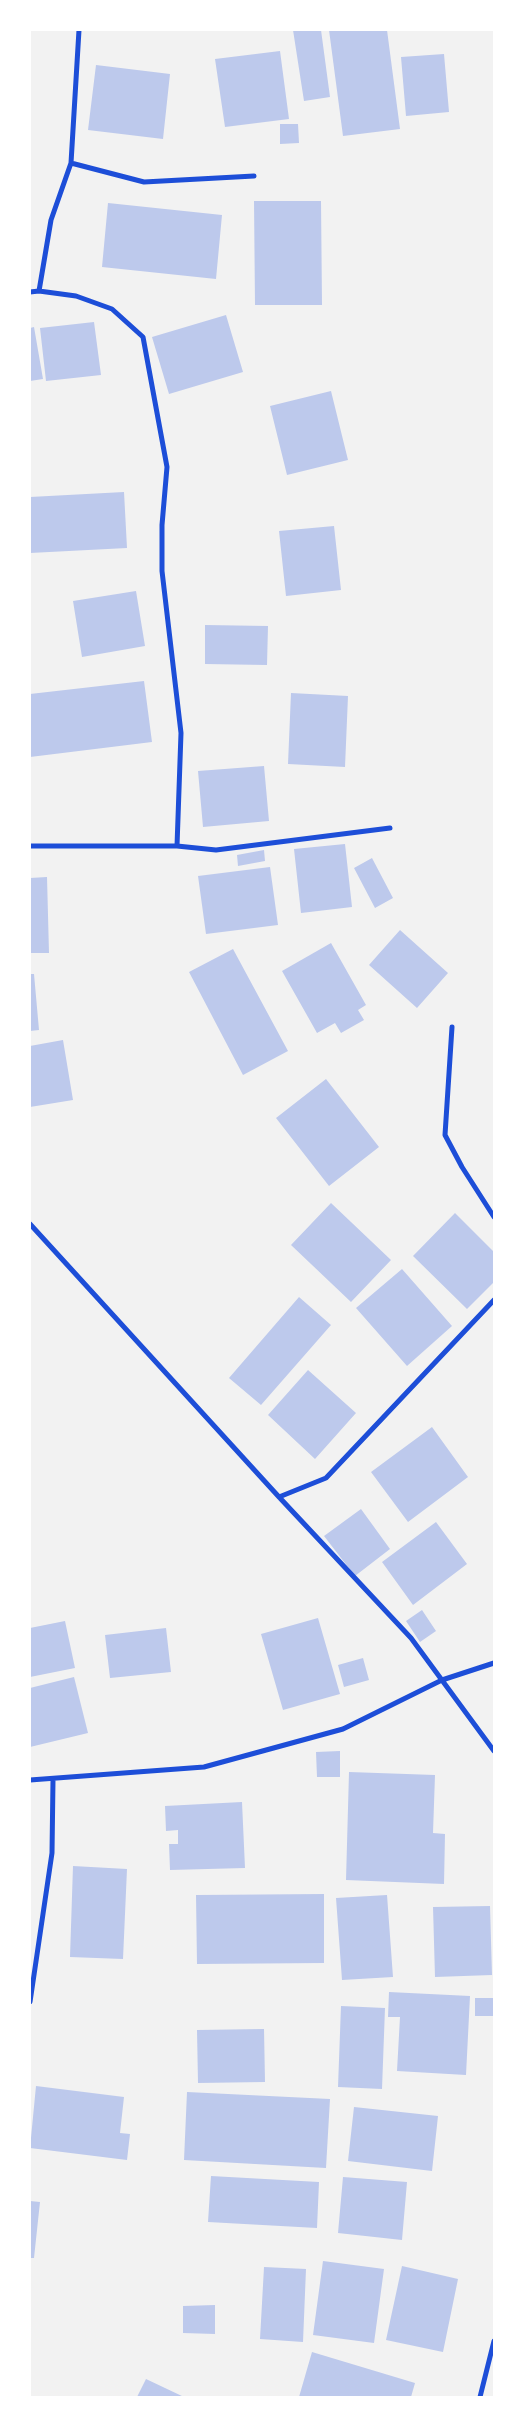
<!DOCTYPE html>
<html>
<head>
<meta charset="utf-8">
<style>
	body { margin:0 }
	#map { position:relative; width:524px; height:2427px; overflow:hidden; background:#f2f2f2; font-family:"Public Sans",sans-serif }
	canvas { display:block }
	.frame { position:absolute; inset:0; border:31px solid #fff; pointer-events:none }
</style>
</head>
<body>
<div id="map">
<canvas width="524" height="2427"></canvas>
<div class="frame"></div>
</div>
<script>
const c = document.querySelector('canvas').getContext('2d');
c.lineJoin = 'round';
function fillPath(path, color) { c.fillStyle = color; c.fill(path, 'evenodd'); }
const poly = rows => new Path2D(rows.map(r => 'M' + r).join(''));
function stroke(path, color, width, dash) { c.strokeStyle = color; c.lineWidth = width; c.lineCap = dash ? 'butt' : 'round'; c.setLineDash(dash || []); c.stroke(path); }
fillPath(poly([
	[293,30,321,30,330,97,304,101],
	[329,30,387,30,400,129,343,136],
	[280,51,289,119,225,127,215,59],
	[444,54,449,112,406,116,401,57],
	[96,65,170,74,163,139,88,130],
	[280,124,298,124,299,143,280,144],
	[254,201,321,201,322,305,255,305],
	[108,203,222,215,216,279,102,267],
	[226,315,243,372,169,394,152,337],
	[94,322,101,375,46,381,40,328],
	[34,327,43,379,30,381,30,328],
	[331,391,348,460,287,475,270,406],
	[124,492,127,548,30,553,30,497],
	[334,526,341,590,286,596,279,531],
	[136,591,145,646,82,657,73,601],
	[205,625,268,626,267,665,205,664],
	[144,681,152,742,30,757,30,694],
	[291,693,348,696,345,767,288,764],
	[264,766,269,821,203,827,198,771],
	[345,844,352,907,301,913,294,849],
	[264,850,265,861,238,866,237,855],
	[372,858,393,898,375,908,354,868],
	[270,867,278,925,206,934,198,876],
	[47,877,49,953,30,953,30,878],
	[400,930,448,973,417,1008,369,965],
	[331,943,366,1005,358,1010,364,1020,341,1033,335,1023,317,1033,282,971],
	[233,949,288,1051,243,1075,189,972],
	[30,974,34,974,39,1030,30,1031],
	[63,1040,73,1100,30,1107,30,1046],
	[326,1079,379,1147,329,1186,276,1118],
	[331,1203,391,1260,351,1302,291,1245],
	[455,1213,494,1252,494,1282,467,1309,413,1256],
	[402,1269,452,1326,407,1366,356,1308],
	[299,1297,331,1325,261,1405,229,1378],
	[308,1370,356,1413,315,1459,268,1415],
	[432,1427,468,1477,408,1522,371,1472],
	[361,1509,390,1549,355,1576,324,1536],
	[436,1522,467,1564,413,1605,382,1562],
	[422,1610,436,1631,420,1642,406,1621],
	[318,1618,340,1694,283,1710,261,1634],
	[65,1621,75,1668,30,1677,30,1628],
	[166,1628,171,1672,110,1678,105,1635],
	[363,1658,369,1680,344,1687,338,1665],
	[74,1677,88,1733,30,1747,30,1688],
	[340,1751,340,1777,317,1777,316,1752],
	[349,1772,435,1775,433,1833,445,1834,444,1884,346,1880],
	[242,1802,245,1868,170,1870,169,1844,178,1844,178,1830,166,1831,165,1806],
	[73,1866,127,1869,123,1959,70,1957],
	[324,1894,324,1963,197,1964,196,1895],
	[387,1895,393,1977,342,1980,336,1898],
	[490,1906,492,1975,435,1977,433,1907],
	[389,1992,470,1996,466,2075,397,2071,400,2017,388,2017],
	[475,1998,494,1998,494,2016,475,2016],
	[341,2006,385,2008,382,2089,338,2087],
	[264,2029,265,2082,198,2083,197,2030],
	[36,2086,124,2097,120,2133,130,2134,127,2160,30,2148],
	[187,2092,330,2099,326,2168,184,2160],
	[354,2107,438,2116,432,2171,348,2161],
	[211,2176,319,2182,317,2228,208,2222],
	[343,2177,407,2182,402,2240,338,2233],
	[30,2201,40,2202,34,2258,30,2258],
	[323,2261,384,2269,374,2343,313,2335],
	[402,2266,458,2279,443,2352,386,2340],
	[264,2267,306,2269,303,2342,260,2339],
	[215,2305,215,2334,183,2333,183,2306],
	[312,2352,415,2383,411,2397,299,2397],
	[146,2379,184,2397,137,2397]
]), '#bdc9ec');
stroke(poly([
	[71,163,144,182,254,176],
	[39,291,51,220,71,163,79,30],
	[30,292,39,291,76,296,112,309,143,337,167,467,162,525,162,571,181,733,177,846],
	[30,846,177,846,216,850,390,828],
	[452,1027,445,1135,462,1167,494,1217],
	[30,1224,279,1497,411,1638,494,1751],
	[279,1497,326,1478,494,1300],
	[30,1780,204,1767,343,1729,442,1680,494,1663],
	[30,2002,52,1853,53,1780],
	[480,2397,494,2341]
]), '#1d4ed8', 5);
</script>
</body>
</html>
